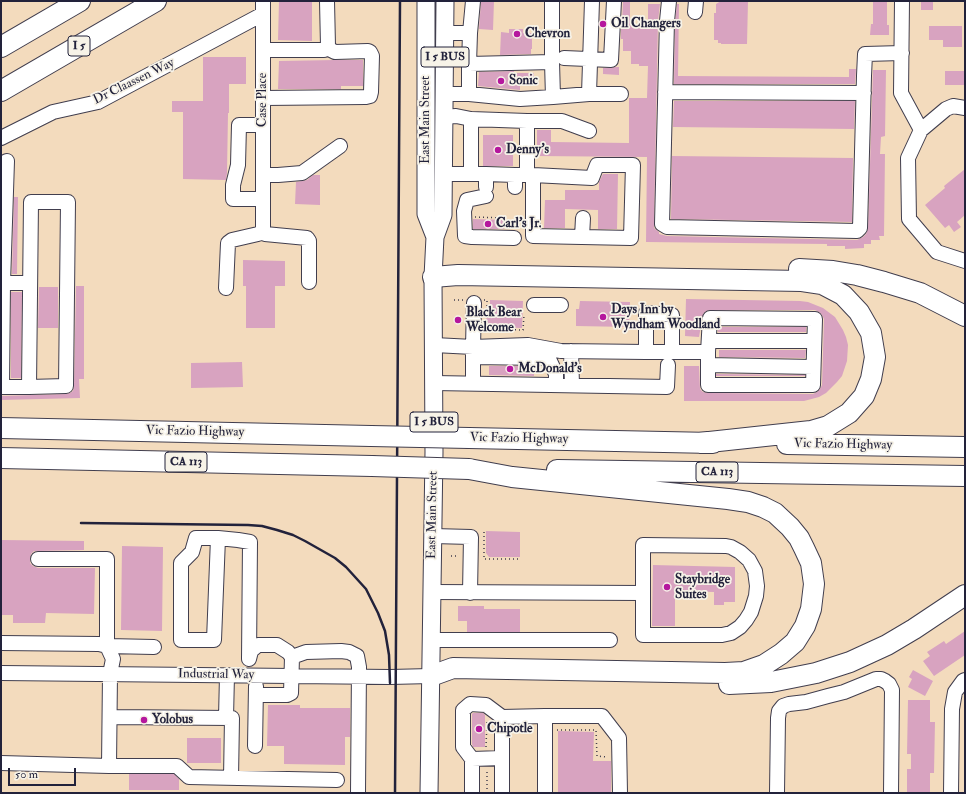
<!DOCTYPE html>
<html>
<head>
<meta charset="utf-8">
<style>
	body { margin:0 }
	#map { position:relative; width:966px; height:794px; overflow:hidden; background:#f3dbbd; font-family:"IM FELL Double Pica",serif }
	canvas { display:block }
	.frame { position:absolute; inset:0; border:2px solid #22223b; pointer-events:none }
	.scale { position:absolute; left:8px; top:768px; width:68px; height:18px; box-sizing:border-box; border:2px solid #22223b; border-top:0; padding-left:5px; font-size:12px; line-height:14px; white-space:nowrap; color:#22223b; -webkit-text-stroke:3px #f7f3e8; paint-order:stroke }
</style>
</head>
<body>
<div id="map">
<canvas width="966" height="794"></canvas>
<div class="frame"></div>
<div class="scale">50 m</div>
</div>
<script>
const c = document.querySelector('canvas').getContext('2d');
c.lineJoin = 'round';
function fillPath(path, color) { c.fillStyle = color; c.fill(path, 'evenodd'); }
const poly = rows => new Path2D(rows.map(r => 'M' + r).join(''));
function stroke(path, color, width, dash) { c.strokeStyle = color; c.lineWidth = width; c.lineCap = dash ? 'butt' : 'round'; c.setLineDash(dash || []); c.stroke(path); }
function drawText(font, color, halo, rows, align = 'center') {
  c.font = font + ' "IM FELL Double Pica",serif'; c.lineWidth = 3.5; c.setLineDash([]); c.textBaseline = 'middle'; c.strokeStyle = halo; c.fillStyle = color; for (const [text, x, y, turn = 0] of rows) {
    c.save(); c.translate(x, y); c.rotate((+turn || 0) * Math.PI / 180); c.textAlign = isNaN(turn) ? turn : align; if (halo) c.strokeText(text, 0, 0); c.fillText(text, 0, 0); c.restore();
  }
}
fillPath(poly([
	[279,1,312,1,312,41,278,40],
	[481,1,494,1,493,30,479,29],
	[623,1,630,1,630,24,637,24,639,26,648,26,648,4,660,4,658,21,654,224,654,228,659,232,659,234,667,236,857,240,863,237,866,234,868,228,873,70,886,70,885,136,881,137,880,154,885,154,884,236,879,236,880,240,871,240,871,244,864,244,864,248,845,249,845,246,827,246,827,244,646,242,647,157,537,156,537,130,551,130,551,142,629,143,629,98,647,98,648,66,639,66,639,64,631,64,631,51,623,51,623,39,621,39,621,24,622,24],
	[721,1,748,1,747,44,721,44,721,43,718,43,718,40,714,40,714,13,716,13,716,4],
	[921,1,933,1,933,10,921,10],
	[873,2,887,2,887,25,889,25,889,35,870,35,871,24,873,24],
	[677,4,679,4,678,76,849,77,849,69,856,69,855,84,674,84,675,22],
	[929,26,962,26,962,47,943,47,943,40,929,40],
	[509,29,523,29,523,33,532,33,532,49,531,49,531,54,500,55,501,32,509,33],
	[203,57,246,57,246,84,229,84,229,113,228,113,227,173,226,180,183,179,183,112,172,112,172,101,203,101],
	[335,60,363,60,363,86,341,86,341,89,278,89,279,61],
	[615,67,619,67,619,75,603,74,603,68,611,68],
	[514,71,514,73,534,73,534,85,520,85,520,90,478,86,479,72],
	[945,71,965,71,965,85,945,85],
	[674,101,855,101,854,129,673,127],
	[483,135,513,135,513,166,483,166],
	[672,156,853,158,852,222,671,219],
	[965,169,965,215,957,222,961,227,954,232,949,225,945,228,925,205,945,188,944,186],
	[603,174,618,174,617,229,598,229,598,210,565,209,565,228,544,228,545,200,565,200,565,190,599,190,599,182],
	[313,175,320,175,320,205,295,204,296,182,307,180],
	[14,197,18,197,17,274,12,274],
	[473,219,505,220,504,229,473,229],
	[243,260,285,261,285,286,275,286,275,328,246,328,246,286,243,286],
	[76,286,84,286,84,379,79,379,80,398,1,400,1,396,66,394,70,393,73,391,74,386],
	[39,287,58,287,58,328,38,328],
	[11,292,22,292,21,378,11,378],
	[686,299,800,301,808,302,823,308,835,317,843,330,846,337,848,345,847,361,842,376,837,382,826,393,819,397,804,401,684,401,684,366,699,366,700,389,703,392,708,393,813,394,817,392,820,389,822,385,824,319,822,315,819,312,815,310,710,310,706,311,703,314,699,337,685,336],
	[490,300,523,301,522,328,490,327,490,325,486,325,487,307,490,307],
	[580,301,630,302,629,327,576,326,576,309,579,309],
	[718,327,806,327,806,332,718,332],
	[719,350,806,350,805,358,719,357],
	[242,362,243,387,191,388,191,363],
	[489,366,534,366,534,376,489,375],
	[716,374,805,375,805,376,716,376],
	[486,531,520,532,520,557,489,557,486,553],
	[1,540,84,541,84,550,38,551,34,551,31,554,30,559,30,563,33,566,38,568,95,568,94,614,46,613,45,623,13,623,13,615,1,615],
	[122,546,163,547,162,631,121,630],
	[653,565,735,567,735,602,724,602,724,605,714,605,714,592,675,591,675,626,652,626],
	[458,606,484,606,484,609,520,609,520,632,467,632,467,621,458,621],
	[965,631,965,655,934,676,923,661,930,656,927,652,944,641,946,644],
	[913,670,933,681,925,696,908,687,912,679,909,677],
	[908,700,930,700,930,722,935,722,934,773,930,773,930,793,907,793,907,769,911,769,911,754,907,754],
	[268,705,300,705,300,708,350,708,350,737,345,737,345,765,284,764,284,746,267,746],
	[473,713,483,713,485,715,485,747,473,747,472,744,472,714],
	[558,731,594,732,593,761,611,761,611,793,558,793],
	[187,738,221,738,221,763,187,763],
	[129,774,174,774,179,779,179,790,129,790]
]), '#d8a3c0');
const minor = poly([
	[263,1,263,231,265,234,307,238,309,241,309,282],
	[669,1,667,21,662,224,667,227,857,231,860,228,864,76,865,54,902,53],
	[902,1,901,93,921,130],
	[695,12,696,1],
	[445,33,470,33,469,64],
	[470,33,473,1],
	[263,50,324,50,327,48,328,46,327,1],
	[564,58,611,60,614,1],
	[552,62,552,1],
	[665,92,864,93],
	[444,94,469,94,520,99,553,97,552,62,469,64,469,94],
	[589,94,592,1],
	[553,97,589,94,621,94],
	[263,98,366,97,370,96,371,92,372,56,370,52,368,51,335,52,327,48],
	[965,108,953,106,946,109,921,130,908,158,909,219,937,252,965,261],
	[444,117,456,116,471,119,471,174],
	[471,119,527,121,527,175],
	[527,121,562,121,589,131],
	[263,125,239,125,238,165,233,185,233,199,263,199],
	[1,138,53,112,98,102,263,14],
	[1,164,7,161,3,283,2,387],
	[443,174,486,174,486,187],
	[486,174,515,175,515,187],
	[263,175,278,175,302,173,340,146],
	[515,175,533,175,592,178,597,165,633,165,631,238,533,236,533,175],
	[486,196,467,200,464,211,465,236,472,237,514,238],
	[582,237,583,218],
	[1,283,30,283],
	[226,288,228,243,232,240,258,234,263,231],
	[474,303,473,347,528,345,561,351,646,352,646,313,672,315,672,352,646,352],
	[534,305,561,305],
	[709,341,814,341],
	[434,345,473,347,473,383],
	[571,351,572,385],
	[672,352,708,352,710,318,815,319,813,385,708,385,708,352],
	[473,357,543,358,549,359,556,374,556,385],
	[708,365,813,367],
	[434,383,667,387,668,365],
	[1,387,29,387,66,386,68,202,31,202,29,387],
	[433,536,471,537,470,593],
	[218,538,214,640,181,640,181,563,192,552,196,538,218,538,238,540,250,542,249,659],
	[38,559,107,559,107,646,113,659,110,674,109,766],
	[432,592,643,593,643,545,726,546,731,547,740,552,749,560,755,571,757,586,756,596,751,612,746,620,740,627,731,633,722,635,643,635,643,593],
	[432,640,610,640],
	[1,643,99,644,107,646,154,647],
	[292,657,306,652,341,651,349,652,357,656,359,667,358,793],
	[249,659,251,651,258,645,277,645,288,652,292,657,291,693,287,695,256,695],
	[1,673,390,677,431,676],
	[110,717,232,718,231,778],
	[226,718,227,675],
	[255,746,256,686],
	[472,759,463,747,463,710,470,704,486,705,502,717],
	[1,763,109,766,177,766,189,777,337,780],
	[472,793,472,759,502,758],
	[502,793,502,717,545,716],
	[545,793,545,716,602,716,619,738,620,793],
	[777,793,778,718,779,711,783,706,789,704,806,702,828,696,844,692,876,679,881,679,885,681,889,684,892,690,891,793],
	[951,793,952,709,955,692,963,681,965,680]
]);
const major = poly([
	[426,1,426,214,435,237],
	[429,793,434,452,433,277,435,237,443,215,445,1]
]);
const highway = poly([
	[1,47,80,1],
	[1,91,156,1],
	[799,269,833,271,857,275,884,282,920,293,965,316],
	[433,277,458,275,802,281,822,284,843,295,859,312,871,333,875,357,871,379,864,396,849,413,828,426,811,431,700,443],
	[1,428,371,436],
	[469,438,713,443],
	[787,444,965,447],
	[1,458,372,466],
	[557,470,965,476],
	[431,676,453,668,725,673,744,672,764,665,781,654,795,642,805,626,811,609,814,584,811,563,804,548,799,538,790,527,775,513,763,507,748,502,728,499,512,477,469,469],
	[729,684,771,682,816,673,850,662,887,645,914,629,965,595]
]);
stroke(minor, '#413e4e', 16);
stroke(major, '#413e4e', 19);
stroke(highway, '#413e4e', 22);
stroke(poly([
	[475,217,505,218,505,226],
	[454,300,463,300],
	[484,300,487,300,487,329,523,330,524,315],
	[484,532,484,559,519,559],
	[451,556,458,556],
	[557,730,596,730,597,756,607,757],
	[486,747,487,721],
	[487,793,487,769]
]), '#413e4e', 1.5, [1, 3]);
stroke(minor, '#fff', 14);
stroke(major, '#fff', 17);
stroke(highway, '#fff', 20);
stroke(poly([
	[81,523,248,525,262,526,277,530,293,535,305,541,335,558,346,567,366,589,378,613,385,631,389,655,390,683],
	[395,793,400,1]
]), '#22223b', 2.5);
const highwayBridge = poly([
	[371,436,469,438],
	[372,466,469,469]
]);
stroke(highwayBridge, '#413e4e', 22, []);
stroke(highwayBridge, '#fff', 20);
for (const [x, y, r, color] of [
	[603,24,4,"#b5179e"],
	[517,34,4,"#b5179e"],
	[501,81,4,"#b5179e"],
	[498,150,4,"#b5179e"],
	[488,224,4,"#b5179e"],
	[603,317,4,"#b5179e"],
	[458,320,4,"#b5179e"],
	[510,369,4,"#b5179e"],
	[667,587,4,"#b5179e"],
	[144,720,4,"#b5179e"],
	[479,729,4,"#b5179e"]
]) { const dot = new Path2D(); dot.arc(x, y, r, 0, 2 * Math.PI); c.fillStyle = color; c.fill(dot); stroke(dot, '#f7f3e8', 1.5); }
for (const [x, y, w] of [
	[79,46,22],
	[445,57,48],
	[434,422,48],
	[186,462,42],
	[717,472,42]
]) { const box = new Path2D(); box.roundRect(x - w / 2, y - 10, w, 20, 3); c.fillStyle = '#f7f3e8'; c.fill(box); stroke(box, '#22223b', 1); }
drawText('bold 12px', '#22223b', null, [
	["I 5",79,46],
	["I 5 BUS",445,57],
	["I 5 BUS",434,422],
	["CA 113",186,462],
	["CA 113",717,472]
]);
drawText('bold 13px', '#22223b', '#f7f3e8', [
	["Oil Changers",611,24],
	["Chevron",525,34],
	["Sonic",509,81],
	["Denny's",506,150],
	["Carl's Jr.",496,224],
	["Days Inn by",611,310],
	["Wyndham Woodland",611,325],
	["Black Bear",466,313],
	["Welcome",466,328],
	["McDonald's",518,369],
	["Staybridge",675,580],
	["Suites",675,595],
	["Yolobus",152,720],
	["Chipotle",487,729]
], 'left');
drawText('13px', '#22223b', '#f7f3e8', [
	["Dr Claassen Way",134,82,-26],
	["Case Place",263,100,-90],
	["East Main Street",426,120,-90],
	["Vic Fazio Highway",195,432,1],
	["Vic Fazio Highway",519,439,1],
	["Vic Fazio Highway",843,445,1],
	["East Main Street",433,515,-89],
	["Industrial Way",216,675,1]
]);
</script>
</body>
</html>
